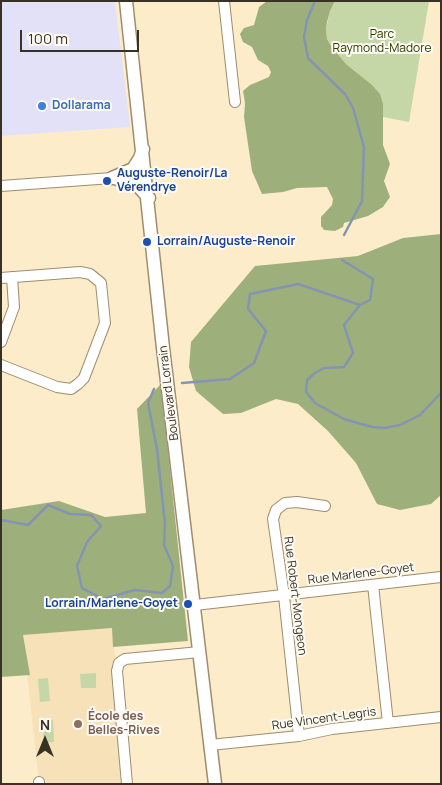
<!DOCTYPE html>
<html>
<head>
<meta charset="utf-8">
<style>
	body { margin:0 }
	#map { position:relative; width:442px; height:785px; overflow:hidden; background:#fdecca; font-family:Manrope,sans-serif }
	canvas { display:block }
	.frame { position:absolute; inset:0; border:2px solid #383225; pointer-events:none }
	.north { position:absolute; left:20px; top:715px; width:50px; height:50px; -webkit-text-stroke:4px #fefbf4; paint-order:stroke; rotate:0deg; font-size:14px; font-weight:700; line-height:20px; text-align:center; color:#383225 }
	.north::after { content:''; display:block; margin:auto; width:18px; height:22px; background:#383225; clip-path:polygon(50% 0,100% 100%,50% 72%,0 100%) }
	.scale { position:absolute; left:20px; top:30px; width:119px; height:22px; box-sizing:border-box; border:2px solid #383225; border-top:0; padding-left:6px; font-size:15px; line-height:18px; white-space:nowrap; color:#383225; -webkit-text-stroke:4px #fefbf4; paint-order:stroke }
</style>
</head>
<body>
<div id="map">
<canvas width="442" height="785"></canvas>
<div class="frame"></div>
<div class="north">N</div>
<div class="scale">100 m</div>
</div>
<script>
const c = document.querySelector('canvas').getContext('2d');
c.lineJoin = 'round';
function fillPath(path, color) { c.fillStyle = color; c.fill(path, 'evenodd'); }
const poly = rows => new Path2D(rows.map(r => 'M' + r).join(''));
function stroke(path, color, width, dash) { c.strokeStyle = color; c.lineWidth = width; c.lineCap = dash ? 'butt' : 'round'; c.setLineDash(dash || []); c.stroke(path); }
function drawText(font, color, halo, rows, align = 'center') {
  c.font = font + ' Manrope,sans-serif'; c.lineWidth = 4; c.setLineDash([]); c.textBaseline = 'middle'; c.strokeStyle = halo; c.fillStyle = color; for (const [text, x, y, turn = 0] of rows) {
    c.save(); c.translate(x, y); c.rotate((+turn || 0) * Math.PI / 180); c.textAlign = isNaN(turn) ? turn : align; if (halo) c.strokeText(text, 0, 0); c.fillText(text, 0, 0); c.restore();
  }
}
fillPath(poly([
	[1,1,115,1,130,127,1,136]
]), '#e3e1f7');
fillPath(poly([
	[112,628,115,656,125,659,121,661,127,784,39,784,23,635]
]), '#f6e1b8');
fillPath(poly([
	[335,1,429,1,409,122,383,117,383,104,371,84,346,64,331,46,327,39,326,29,330,11],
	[96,673,96,688,81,688,80,674],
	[48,678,50,701,40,702,38,679],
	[53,720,54,742,44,743,43,721]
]), '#c5d7a6');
fillPath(poly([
	[267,1,335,1,330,11,327,22,326,29,327,39,331,46,346,64,371,84,380,94,383,104,383,145,390,164,384,181,390,197,383,207,368,216,344,223,343,227,335,231,324,230,321,226,321,217,332,205,333,199,327,187,297,188,283,192,262,194,252,171,244,117,245,103,243,91,250,85,269,77,271,72,268,66,258,60,252,47,243,42,240,34,244,28,254,25,259,7],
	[441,234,441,495,431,504,400,510,377,504,356,463,328,431,298,404,276,399,241,413,223,414,196,391,189,367,191,342,255,266,358,256,403,238],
	[161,384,188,641,113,647,112,628,23,635,30,675,1,677,1,510,59,501,105,517,146,513,137,409]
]), '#9db07c');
stroke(poly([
	[315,1,307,20,304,37,308,58,345,94,353,108,364,147,362,201,344,235],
	[342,260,373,279,370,300,360,305,344,325,353,353,344,367,324,368,315,373,307,380,306,392,315,403,344,419,372,427,385,428,400,425,420,415,441,393],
	[182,383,230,379,254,363,266,331,248,309,250,294,298,284,360,305],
	[1,520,28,525,48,505,70,514,91,515,101,526,87,542,77,566,82,588,103,599,135,590,162,593,170,586,173,566,164,545,165,524,157,449,148,403,154,389]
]), '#8494b2', 2.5);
const minor = poly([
	[224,1,235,102],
	[1,186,112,178],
	[1,278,80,272,90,274,101,283,105,323,84,378,78,384,71,389,57,387,1,365],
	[1,342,14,307,12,277],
	[373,585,388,723],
	[195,605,441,577],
	[299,736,284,596,273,519,276,510,285,503,297,502,325,506],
	[210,745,299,736,332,729,441,717],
	[39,782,39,784],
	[127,784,117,671,119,663,125,659,200,652]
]);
const major = poly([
	[126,1,163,348,215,784],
	[112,178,133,169,140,158,143,149],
	[115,178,137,185,149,198]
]);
stroke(minor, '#9e8d6e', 12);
stroke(major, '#9e8d6e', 15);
stroke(minor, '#fff', 10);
stroke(major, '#fff', 12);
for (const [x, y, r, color] of [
	[42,106,5,"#3f7fe0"],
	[107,181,5,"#1a4fb4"],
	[147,242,5,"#1a4fb4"],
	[188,604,5,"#1a4fb4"],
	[78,724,5,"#8d6e63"]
]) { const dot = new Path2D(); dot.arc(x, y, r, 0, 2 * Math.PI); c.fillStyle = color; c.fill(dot); stroke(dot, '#fefbf4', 2); }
drawText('12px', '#2b3b00', '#fefbf4', [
	["Parc",382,35],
	["Raymond-Madore",382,49]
]);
drawText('bold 12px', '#366cbe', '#fefbf4', [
	["Dollarama",52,106]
], 'left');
drawText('bold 12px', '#164399', '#fefbf4', [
	["Auguste-Renoir/La",117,174],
	["Vérendrye",117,188],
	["Lorrain/Auguste-Renoir",157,242],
	["Lorrain/Marlene-Goyet",178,604,"right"]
], 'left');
drawText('12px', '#383225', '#fefbf4', [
	["Boulevard Lorrain",169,393,-97],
	["Rue Marlene-Goyet",361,574,-7],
	["Rue Robert-Mongeon",295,596,83],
	["Rue Vincent-Legris",324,719,-8]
]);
drawText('bold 12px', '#785e54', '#fefbf4', [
	["École des",88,717],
	["Belles-Rives",88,731]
], 'left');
</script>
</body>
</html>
